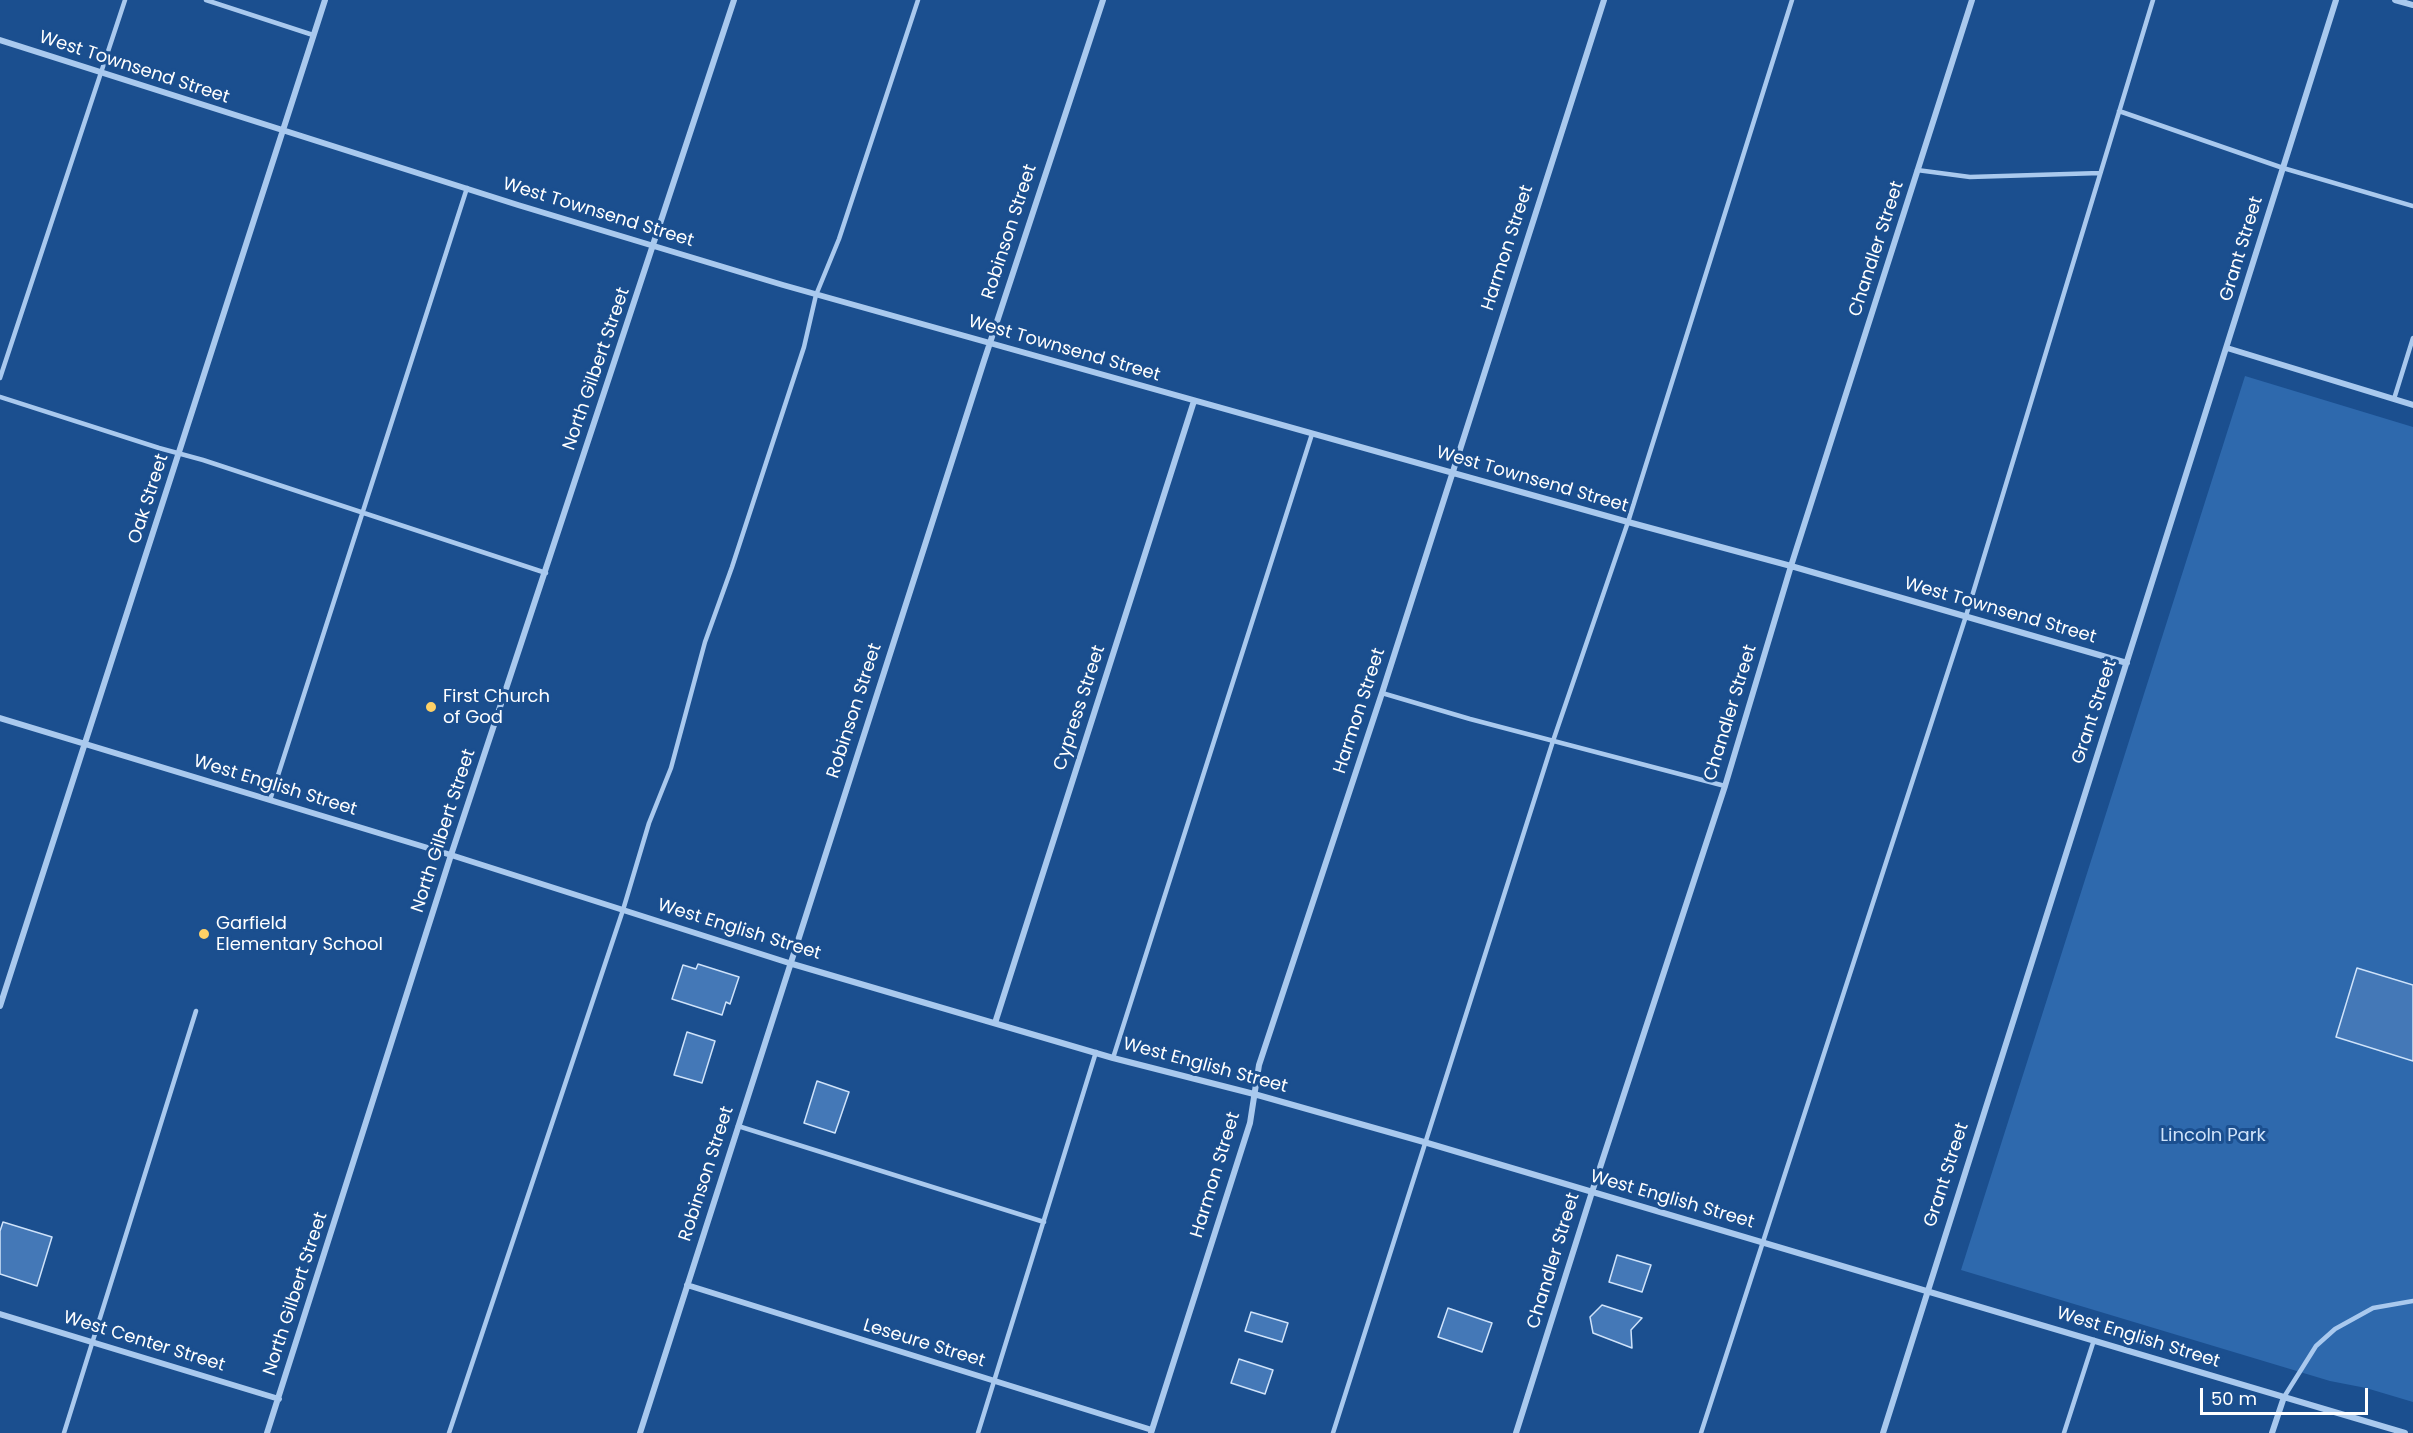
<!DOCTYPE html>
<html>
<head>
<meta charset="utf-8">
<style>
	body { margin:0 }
	#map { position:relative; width:2413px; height:1433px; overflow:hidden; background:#1b4f8f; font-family:Poppins,sans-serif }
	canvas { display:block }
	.scale { position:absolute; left:2200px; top:1388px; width:168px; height:27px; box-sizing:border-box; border:3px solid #fff; border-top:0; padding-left:8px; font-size:18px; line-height:21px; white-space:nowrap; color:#fff; -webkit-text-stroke:4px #1b4f8f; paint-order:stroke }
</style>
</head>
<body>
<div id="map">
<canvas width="2413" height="1433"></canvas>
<div class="scale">50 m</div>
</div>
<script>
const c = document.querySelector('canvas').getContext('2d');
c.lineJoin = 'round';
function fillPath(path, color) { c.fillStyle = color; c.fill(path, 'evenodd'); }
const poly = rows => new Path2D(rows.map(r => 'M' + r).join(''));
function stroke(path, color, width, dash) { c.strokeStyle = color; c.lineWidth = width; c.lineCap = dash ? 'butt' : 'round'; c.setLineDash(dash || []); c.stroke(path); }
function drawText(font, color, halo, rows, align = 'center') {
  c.font = font + ' Poppins,sans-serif'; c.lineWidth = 6; c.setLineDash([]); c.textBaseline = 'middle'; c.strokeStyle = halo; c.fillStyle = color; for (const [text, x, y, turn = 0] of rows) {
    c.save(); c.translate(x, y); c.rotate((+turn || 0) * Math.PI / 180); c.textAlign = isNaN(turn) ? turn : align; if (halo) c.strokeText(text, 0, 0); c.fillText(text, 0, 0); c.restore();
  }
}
fillPath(poly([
	[2245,376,2413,427,2413,1402,2366,1388,2330,1381,1961,1270]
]), '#2e69ad');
const building = poly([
	[698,964,739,977,730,1004,726,1002,722,1015,672,999,683,965,696,969,698,964],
	[2357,968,2413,985,2413,1061,2336,1037,2357,968],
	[687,1032,715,1041,702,1083,674,1075,687,1032],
	[817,1081,849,1092,835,1133,804,1123,817,1081],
	[3,1222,52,1237,37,1286,0,1274,0,1231,3,1222],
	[1617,1255,1651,1265,1642,1292,1609,1282,1617,1255],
	[1602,1305,1642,1318,1631,1330,1632,1348,1593,1333,1590,1317,1602,1305],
	[1448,1308,1492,1323,1482,1352,1438,1337,1448,1308],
	[1251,1312,1288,1323,1282,1342,1245,1331,1251,1312],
	[1239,1359,1273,1370,1265,1394,1231,1383,1239,1359]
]);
fillPath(building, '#4478b7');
stroke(building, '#cfe3fa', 1.5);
stroke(poly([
	[206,0,313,35],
	[2119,111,2283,168,2413,206],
	[1917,170,1970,177,2100,173],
	[0,378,125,0],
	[0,397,159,448,203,460,546,573],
	[2394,399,2413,338],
	[1382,693,1470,719,1725,786],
	[270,800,467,188],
	[1113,1058,1312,434],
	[738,1126,1044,1222],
	[2284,1397,2316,1346,2335,1329,2373,1308,2413,1301],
	[64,1433,196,1011],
	[449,1433,623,910,649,823,671,768,705,642,732,567,804,347,816,295,839,239,918,0],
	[978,1433,1096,1052],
	[1333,1433,1553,741,1628,522,1792,0],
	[1701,1433,1966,616,2153,0],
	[2064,1433,2094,1340]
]), '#a9c9ee', 4.5);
stroke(poly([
	[2395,0,2413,5],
	[0,40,518,205,783,285,1628,522,1791,566,2127,663],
	[2227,348,2413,405],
	[0,718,451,855,789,963,1113,1058,1254,1094,1424,1142,2405,1433],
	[0,1006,325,0],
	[995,1023,1194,401],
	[687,1285,1152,1430],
	[0,1314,279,1399],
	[267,1433,451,855,734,0],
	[640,1433,984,361,1103,0],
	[1151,1433,1250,1123,1259,1065,1382,693,1604,0],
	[1516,1433,1592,1192,1725,786,1791,566,1972,0],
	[1883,1433,2336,0],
	[2272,1433,2284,1397]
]), '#a9c9ee', 6);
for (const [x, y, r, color] of [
	[431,707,6,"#ffd166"],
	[204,934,6,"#ffd166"]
]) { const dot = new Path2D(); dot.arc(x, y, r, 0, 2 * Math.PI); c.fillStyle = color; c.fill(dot); stroke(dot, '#1b4f8f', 2); }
drawText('18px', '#fff', '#1b4f8f', [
	["West Townsend Street",134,68,18],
	["West Townsend Street",598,213,17],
	["Robinson Street",1010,232,-72],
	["Harmon Street",1508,248,-72],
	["Chandler Street",1877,249,-72],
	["Grant Street",2242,249,-73],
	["West Townsend Street",1064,349,16],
	["North Gilbert Street",597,369,-71],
	["West Townsend Street",1532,480,16],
	["Oak Street",149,499,-72],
	["West Townsend Street",2000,611,16],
	["Cypress Street",1080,708,-72],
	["Robinson Street",855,711,-72],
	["Harmon Street",1360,711,-72],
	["Grant Street",2095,712,-72],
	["Chandler Street",1731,713,-73],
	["West English Street",275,786,17],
	["North Gilbert Street",444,831,-72],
	["West English Street",739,930,17],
	["West English Street",1205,1066,15],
	["Robinson Street",707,1174,-72],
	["Harmon Street",1216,1175,-73],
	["Grant Street",1947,1175,-72],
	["West English Street",1672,1200,16],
	["Chandler Street",1554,1261,-73],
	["North Gilbert Street",296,1294,-72],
	["West English Street",2138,1338,17],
	["West Center Street",144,1342,17],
	["Leseure Street",924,1344,17]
]);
drawText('18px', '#fff', '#1b4f8f', [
	["First Church",443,697],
	["of God",443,718],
	["Garfield",216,924],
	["Elementary School",216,945]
], 'left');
drawText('18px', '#cfe3fa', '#1b4f8f', [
	["Lincoln Park",2213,1136]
]);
</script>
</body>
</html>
